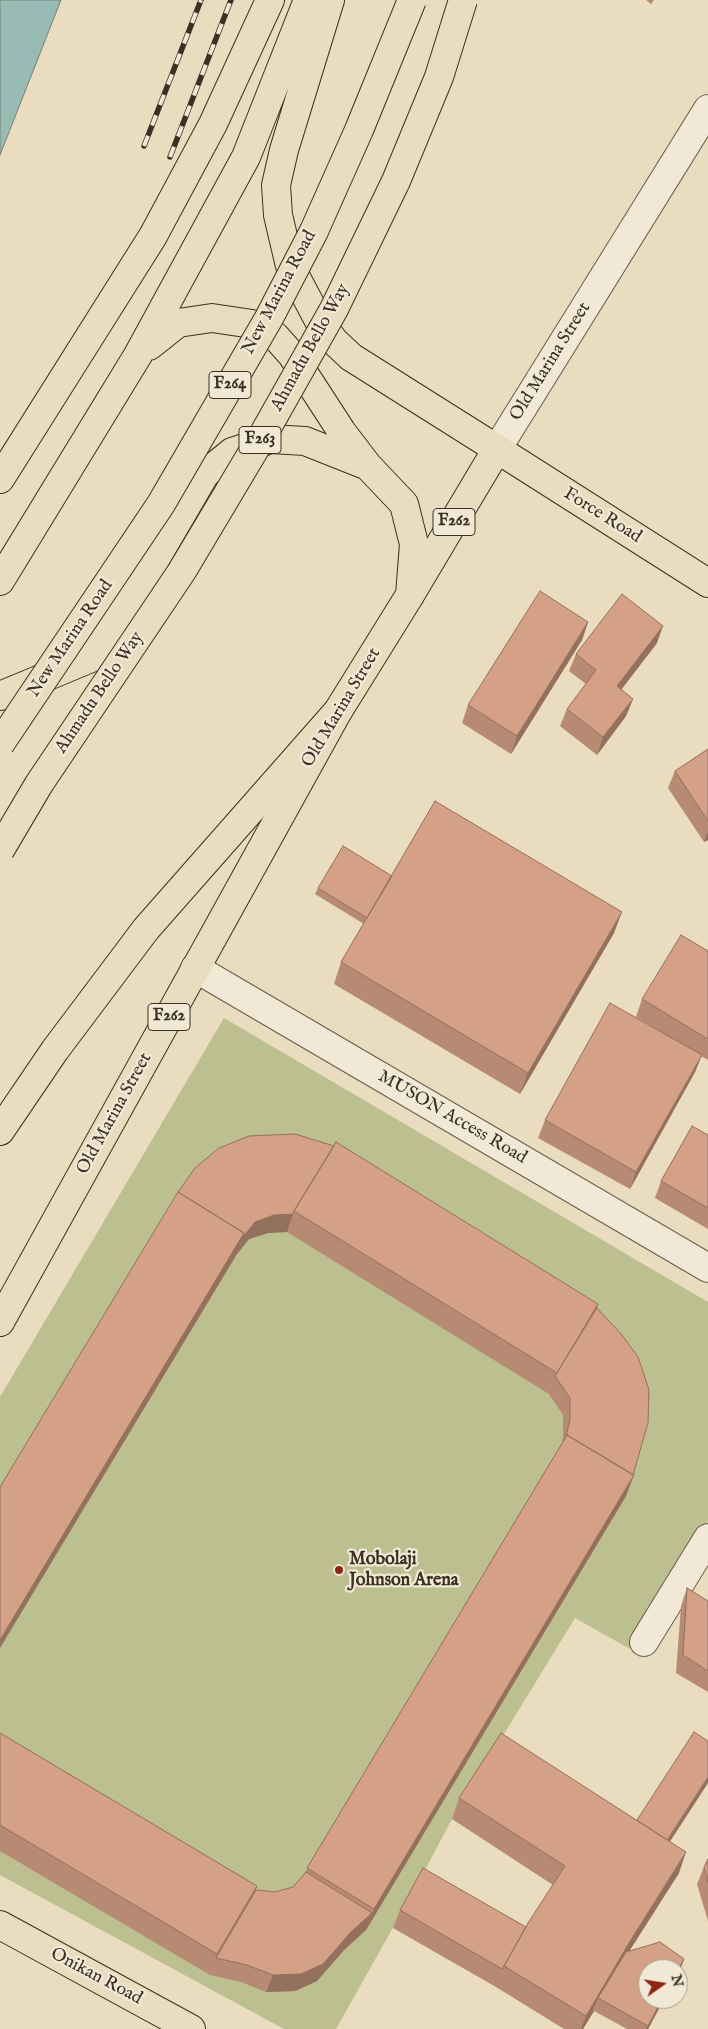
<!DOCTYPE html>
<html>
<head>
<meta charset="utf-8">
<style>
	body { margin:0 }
	#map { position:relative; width:708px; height:2029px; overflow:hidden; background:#eadcbf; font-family:"IM FELL English",serif }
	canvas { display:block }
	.north { position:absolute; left:638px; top:1959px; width:50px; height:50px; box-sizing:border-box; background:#f1e8d5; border:1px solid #a99e8d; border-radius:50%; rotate:77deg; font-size:14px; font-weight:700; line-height:20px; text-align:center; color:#3c3022 }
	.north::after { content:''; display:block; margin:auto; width:18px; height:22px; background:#8f2418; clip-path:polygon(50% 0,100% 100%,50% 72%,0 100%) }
</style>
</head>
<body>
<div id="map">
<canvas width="708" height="2029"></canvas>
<div class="north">N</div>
</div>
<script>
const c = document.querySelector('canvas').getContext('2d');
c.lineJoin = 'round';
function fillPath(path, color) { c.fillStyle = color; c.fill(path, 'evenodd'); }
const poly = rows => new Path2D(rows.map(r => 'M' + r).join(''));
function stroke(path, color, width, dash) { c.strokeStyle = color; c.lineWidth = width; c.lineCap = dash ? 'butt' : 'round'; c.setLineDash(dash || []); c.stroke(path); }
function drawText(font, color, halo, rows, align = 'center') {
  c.font = font + ' "IM FELL English",serif'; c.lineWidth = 4.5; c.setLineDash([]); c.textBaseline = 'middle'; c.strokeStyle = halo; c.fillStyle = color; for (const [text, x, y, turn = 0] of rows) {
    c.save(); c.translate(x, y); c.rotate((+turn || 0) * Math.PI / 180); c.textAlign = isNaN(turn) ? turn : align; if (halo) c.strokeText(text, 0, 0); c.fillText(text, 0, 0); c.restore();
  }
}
fillPath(poly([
	[224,1018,708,1302,708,1521,630,1649,575,1618,452,1819,417,1885,336,2029,284,2029,0,1875,0,1397]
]), '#bcbf8f');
const water = poly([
	[0,0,61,0,0,155,0,0]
]);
fillPath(water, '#98bbb3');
stroke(water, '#738379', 1);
const minor = poly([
	[497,449,708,109],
	[195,968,708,1268],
	[644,1642,708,1538]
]);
const major = poly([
	[0,1322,338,711,410,595,497,449,708,583],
	[0,1925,191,2029]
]);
const highway = poly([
	[330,0,284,150,276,185,278,215,290,266,318,319,334,341,351,357,497,449],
	[149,346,178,323,212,318,252,324,275,336,292,355,342,432,368,466,404,504,414,544,410,595],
	[0,479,153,236,213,124,270,0],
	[0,581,138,355,246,157,308,0],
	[0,696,91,658,145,577,205,474,232,452,271,439,305,441,368,466],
	[0,1131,55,1050,146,929,338,711]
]);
stroke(minor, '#685b49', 30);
stroke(major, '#3c3022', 30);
stroke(highway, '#3c3022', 30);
stroke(minor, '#f1e8d5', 28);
stroke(major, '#eadcbf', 28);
stroke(highway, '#eadcbf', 28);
const rail = poly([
	[144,146,201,0],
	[170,157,231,0]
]);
stroke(rail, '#3c3022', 5.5);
stroke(rail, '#f1e8d5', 4, [11]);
const highwayBridge = poly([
	[0,744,161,504,269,318,314,231,359,130,412,0],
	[0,850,39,784,182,571,263,435,334,309,396,181,439,77,463,0]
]);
stroke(highwayBridge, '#3c3022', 30, []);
stroke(highwayBridge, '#eadcbf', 28);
fillPath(poly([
	[646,0,654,0,651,4],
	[588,622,582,640,511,754,462,723,468,705],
	[657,643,621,690,633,699,626,716,597,755,560,726,567,709,586,684,569,671,576,654],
	[708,749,708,840,704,842,668,788,675,771],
	[392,876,614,933,520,1094,334,984,341,962,364,924,315,894,318,888],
	[708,951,708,1060,701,1056,695,1072,630,1189,538,1138,545,1120,665,1034,636,1017,642,999],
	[708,1135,708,1229,655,1198,661,1181],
	[195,1168,598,1304,597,1308,626,1496,366,1930,344,1950,317,1981,295,1991,266,1992,241,1982,210,1975,0,1851,0,1733,257,1886,256,1890,275,1892,293,1887,306,1872,307,1868,562,1443,563,1437,563,1415,549,1394,287,1232,268,1233,249,1239,237,1254,178,1192],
	[687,1588,708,1601,708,1692,676,1673,681,1606],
	[459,1798,670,1841,679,1873,630,1950,680,1971,648,2029,627,2029,594,2011,583,2029,564,2029,496,1987,393,1928,400,1910,526,1927,553,1885,452,1819],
	[708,1859,708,1921,697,1884,704,1867]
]), '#b68a73');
fillPath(poly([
	[588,622,582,640,511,754,517,736],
	[663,626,657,643,610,704,617,686],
	[633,699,626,716,597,755,603,737],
	[708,832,708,840,704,842],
	[622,912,614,933,520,1094,528,1073],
	[702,1055,695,1072,630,1189,636,1172],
	[293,1214,287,1232,268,1233,249,1239,237,1254,243,1237,255,1222,274,1215],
	[244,1233,237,1254,0,1648,0,1640],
	[634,1475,626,1496,366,1930,374,1909],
	[708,1777,708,1783,658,1860,663,1847],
	[686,1852,679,1873,621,1964,598,1998,593,2010,594,2011,583,2029,581,2029,586,2016,629,1943],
	[372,1913,366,1930,344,1950,317,1981,295,1991,266,1992,273,1975,351,1932],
	[684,1959,680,1971,678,1974,678,1970],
	[662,1999,664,1999,648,2029,646,2029]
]), '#94705e');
const building = poly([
	[540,591,588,622,517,736,468,705,540,591],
	[622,594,663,626,617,686,633,699,603,737,567,709,596,670,576,654,622,594],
	[708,749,708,821,675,771,708,749],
	[435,801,622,912,528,1073,341,962,435,801],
	[343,846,392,876,367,918,318,888,343,846],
	[681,935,708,951,708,1039,642,999,681,935],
	[610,1003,702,1055,636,1172,545,1120,610,1003],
	[692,1126,708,1135,708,1208,661,1181,692,1126],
	[295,1134,334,1146,294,1211,293,1214,274,1215,255,1222,243,1237,244,1233,178,1192,195,1168,219,1148,249,1136,295,1134],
	[336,1142,598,1304,557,1373,294,1211,336,1142],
	[178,1192,244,1233,0,1640,0,1487,178,1192],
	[597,1308,622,1335,638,1357,649,1390,648,1423,633,1475,567,1435,566,1436,570,1420,570,1398,555,1376,597,1308],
	[567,1435,634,1475,374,1909,307,1868,567,1435],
	[687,1588,708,1601,708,1671,683,1655,687,1588],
	[694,1732,708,1741,708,1777,667,1840,637,1820,694,1732],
	[0,1733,257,1886,217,1954,0,1825,0,1733],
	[501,1733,686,1852,629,1943,586,2016,504,1966,528,1923,565,1866,459,1798,501,1733],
	[708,1859,708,1882,704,1867,708,1859],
	[423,1868,526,1927,504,1966,502,1969,400,1910,423,1868],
	[306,1872,372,1913,351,1932,323,1964,301,1974,273,1975,247,1965,216,1958,256,1890,275,1892,293,1887,306,1872],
	[660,1942,684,1959,678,1970,678,1969,648,1969,648,1999,662,1999,648,2026,598,1998,626,1952,660,1942]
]);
fillPath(building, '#d4a086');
stroke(building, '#94705e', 1);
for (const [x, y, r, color] of [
	[339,1570,5,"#8f2418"]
]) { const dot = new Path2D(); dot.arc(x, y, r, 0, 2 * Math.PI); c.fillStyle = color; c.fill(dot); stroke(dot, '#f1e8d5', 2); }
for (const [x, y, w] of [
	[230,385,42],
	[260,440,42],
	[454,522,42],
	[169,1017,42]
]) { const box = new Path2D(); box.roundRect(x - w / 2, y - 13.5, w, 27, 4); c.fillStyle = '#f1e8d5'; c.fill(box); stroke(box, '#3c3022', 1); }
drawText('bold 16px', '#3c3022', null, [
	["F264",230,385],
	["F263",260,440],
	["F262",454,522],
	["F262",169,1017]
]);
drawText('18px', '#3c3022', '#f1e8d5', [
	["New Marina Road",280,293,-62],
	["Ahmadu Bello Way",311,348,-61],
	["Old Marina Street",551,362,-58],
	["Force Road",602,516,32],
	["New Marina Road",71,639,-56],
	["Ahmadu Bello Way",100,693,-56],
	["Old Marina Street",342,708,-59],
	["Old Marina Street",115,1114,-61],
	["MUSON Access Road",452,1118,30],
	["Onikan Road",96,1977,28]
]);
drawText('bold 18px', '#3c3022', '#f1e8d5', [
	["Mobolaji",349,1560],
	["Johnson Arena",349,1581]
], 'left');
</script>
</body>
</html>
